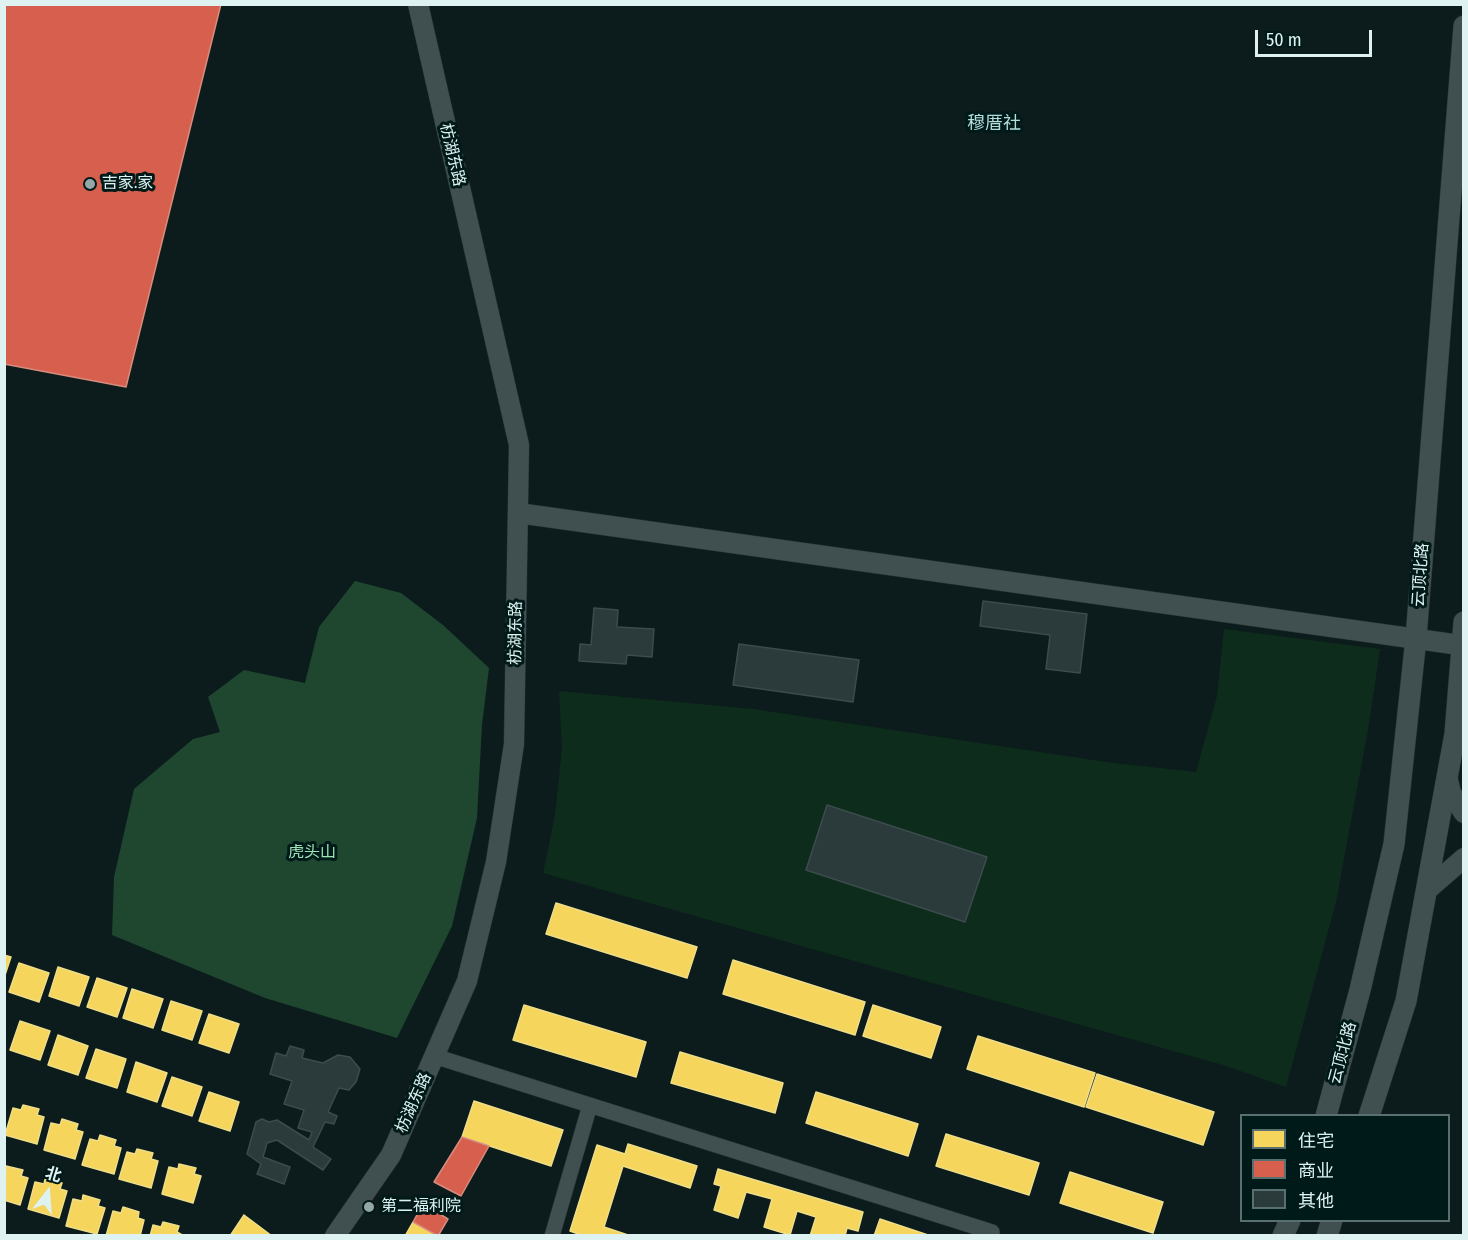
<!DOCTYPE html>
<html>
<head>
<meta charset="utf-8">
<style>
	body { margin:0 }
	#map { position:relative; width:1468px; height:1240px; overflow:hidden; background:#0c1c1c; font-family:"Fira Sans Condensed","Noto Sans SC",sans-serif }
	canvas { display:block }
	.frame { position:absolute; inset:0; border:6px solid #ddf2f1; pointer-events:none }
	.legend { position:absolute; left:1240px; top:1114px; width:210px; height:108px; box-sizing:border-box; background:#001919; border:2px solid #58706f; margin:0; padding:8px 10px; list-style:none; font-size:18px; color:#ddf2f1 }
	.legend li { display:flex; align-items:center; gap:12px; height:30px }
	.legend b { width:30px; border:2px solid #58706f }
	.north { position:absolute; left:18px; top:1162px; width:60px; height:60px; -webkit-text-stroke:4px #001919; paint-order:stroke; rotate:17deg; font-size:16px; font-weight:700; line-height:24px; text-align:center; color:#ddf2f1 }
	.north::after { content:''; display:block; margin:auto; width:21px; height:27px; background:#ddf2f1; clip-path:polygon(50% 0,100% 100%,50% 72%,0 100%) }
	.scale { position:absolute; left:1255px; top:30px; width:117px; height:27px; box-sizing:border-box; border:3px solid #ddf2f1; border-top:0; padding-left:8px; font-size:18px; line-height:21px; white-space:nowrap; color:#ddf2f1; -webkit-text-stroke:4px #001919; paint-order:stroke }
</style>
</head>
<body>
<div id="map">
<canvas width="1468" height="1240"></canvas>
<div class="frame"></div>
<ul class="legend">
<li><b style="height:16px;background:#f6d55c"></b>住宅</li>
<li><b style="height:16px;background:#d6604d"></b>商业</li>
<li><b style="height:16px;background:#2b3a3a"></b>其他</li>
</ul>
<div class="north">北</div>
<div class="scale">50 m</div>
</div>
<script>
const c = document.querySelector('canvas').getContext('2d');
c.lineJoin = 'round';
function fillPath(path, color) { c.fillStyle = color; c.fill(path, 'evenodd'); }
const poly = rows => new Path2D(rows.map(r => 'M' + r).join(''));
function stroke(path, color, width, dash) { c.strokeStyle = color; c.lineWidth = width; c.lineCap = dash ? 'butt' : 'round'; c.setLineDash(dash || []); c.stroke(path); }
function drawText(font, color, halo, rows, align = 'center') {
  c.font = font + ' "Fira Sans Condensed","Noto Sans SC",sans-serif'; c.lineWidth = 6; c.setLineDash([]); c.textBaseline = 'middle'; c.strokeStyle = halo; c.fillStyle = color; for (const [text, x, y, turn = 0] of rows) {
    c.save(); c.translate(x, y); c.rotate((+turn || 0) * Math.PI / 180); c.textAlign = isNaN(turn) ? turn : align; if (halo) c.strokeText(text, 0, 0); c.fillText(text, 0, 0); c.restore();
  }
}
fillPath(poly([
	[1224,629,1380,649,1369,724,1336,902,1286,1087,1223,1065,543,873,555,815,562,748,559,691,753,709,1113,763,1196,772,1217,696]
]), '#0e2c1c');
fillPath(poly([
	[355,581,401,593,443,625,489,668,482,725,477,818,452,926,397,1038,265,998,112,935,114,877,134,789,193,739,220,732,208,697,244,670,305,683,319,627]
]), '#1f462f');
const homes = poly([
	[556,903,697,947,687,978,546,934,556,903],
	[4,955,11,957,4,978,4,955],
	[733,960,865,1002,855,1035,723,994,733,960],
	[19,963,49,973,39,1002,9,992,19,963],
	[58,967,89,977,79,1006,49,996,58,967],
	[97,978,127,988,117,1017,87,1007,97,978],
	[132,989,163,999,153,1028,123,1018,132,989],
	[171,1001,202,1011,192,1040,162,1030,171,1001],
	[524,1005,646,1042,636,1077,513,1040,524,1005],
	[873,1005,941,1027,931,1058,863,1036,873,1005],
	[209,1014,239,1024,229,1053,199,1043,209,1014],
	[20,1021,50,1031,40,1060,10,1050,20,1021],
	[58,1035,88,1046,78,1075,48,1065,58,1035],
	[978,1036,1095,1073,1084,1107,967,1069,978,1036],
	[96,1049,126,1059,117,1088,86,1078,96,1049],
	[680,1052,783,1083,775,1113,671,1083,680,1052],
	[136,1062,167,1073,157,1102,127,1092,136,1062],
	[1097,1074,1214,1112,1203,1145,1086,1107,1097,1074],
	[172,1077,202,1087,192,1116,162,1106,172,1077],
	[209,1092,239,1102,230,1131,199,1121,209,1092],
	[816,1092,918,1124,908,1156,806,1123,816,1092],
	[474,1101,563,1130,551,1166,462,1137,474,1101],
	[23,1105,39,1109,37,1115,44,1117,37,1144,5,1135,13,1108,21,1110,23,1105],
	[62,1119,78,1124,76,1130,83,1132,75,1159,44,1150,51,1123,60,1125,62,1119],
	[946,1134,1039,1163,1029,1195,936,1166,946,1134],
	[100,1135,116,1140,114,1146,121,1148,114,1174,82,1165,90,1139,98,1141,100,1135],
	[628,1144,697,1166,690,1188,623,1166,604,1227,631,1236,584,1236,570,1231,597,1145,625,1154,628,1144],
	[137,1149,153,1153,151,1159,158,1161,151,1188,119,1179,127,1152,135,1154,137,1149],
	[179,1164,196,1168,194,1174,201,1176,193,1203,162,1194,169,1167,178,1169,179,1164],
	[6,1166,23,1170,21,1176,28,1178,20,1205,4,1200,6,1166],
	[718,1169,863,1212,858,1231,847,1228,845,1236,810,1236,816,1217,797,1211,790,1235,764,1227,772,1199,746,1192,738,1218,714,1210,721,1186,714,1184,718,1169],
	[1070,1172,1163,1202,1153,1233,1060,1203,1070,1172],
	[45,1179,62,1183,60,1189,67,1191,59,1218,28,1209,35,1182,44,1184,45,1179],
	[83,1195,100,1200,98,1206,105,1208,97,1234,66,1226,73,1199,82,1201,83,1195],
	[123,1207,139,1212,138,1218,144,1220,140,1236,106,1236,113,1211,121,1213,123,1207],
	[244,1215,272,1236,230,1236,244,1215],
	[880,1219,931,1236,874,1236,880,1219],
	[163,1222,179,1226,177,1232,184,1236,150,1236,153,1225,161,1227,163,1222],
	[413,1222,438,1236,405,1236,413,1222]
]);
fillPath(homes, '#f6d55c');
stroke(homes, '#eede89', 1.5);
const shops = poly([
	[4,4,221,4,126,387,4,364,4,4],
	[462,1137,489,1146,461,1196,434,1182,462,1137],
	[423,1204,448,1219,438,1236,413,1222,423,1204]
]);
fillPath(shops, '#d6604d');
stroke(shops, '#d88c7e', 1.5);
const building = poly([
	[983,601,1087,614,1080,673,1046,669,1050,635,980,626,983,601],
	[594,608,618,610,617,627,654,629,652,657,627,655,626,664,579,661,580,644,591,645,594,608],
	[739,644,859,660,853,702,733,685,739,644],
	[827,805,987,857,965,922,806,870,827,805],
	[290,1046,304,1050,302,1058,323,1063,338,1055,350,1057,360,1069,356,1082,349,1090,339,1088,328,1112,337,1116,334,1124,325,1122,313,1147,331,1159,323,1170,277,1140,267,1143,263,1157,290,1167,284,1184,257,1174,261,1164,247,1154,256,1122,262,1119,269,1122,277,1120,309,1140,312,1132,298,1128,304,1110,284,1104,292,1081,270,1074,276,1053,286,1056,290,1046]
]);
fillPath(building, '#2b3a3a');
stroke(building, '#3c4b4d', 1.5);
const minor = poly([
	[434,1056,992,1232,991,1236],
	[552,1236,590,1105]
]);
const tertiary = poly([
	[518,513,1460,645],
	[1447,776,1451,793,1464,813],
	[1426,891,1464,858],
	[335,1236,391,1155,467,981,496,862,514,744,519,445,418,4]
]);
const secondary = poly([
	[1326,1116,1360,990,1394,844,1416,638,1464,26],
	[1369,1116,1406,1001,1455,734,1464,622],
	[1283,1236,1290,1220],
	[1327,1236,1332,1220]
]);
stroke(minor, '#2a3434', 16);
stroke(tertiary, '#2a3434', 21);
stroke(secondary, '#2a3434', 22);
stroke(minor, '#404f4f', 15);
stroke(tertiary, '#404f4f', 20);
stroke(secondary, '#404f4f', 21);
for (const [x, y, r, color] of [
	[90,184,6,"#94a7a6"],
	[369,1207,6,"#94a7a6"]
]) { const dot = new Path2D(); dot.arc(x, y, r, 0, 2 * Math.PI); c.fillStyle = color; c.fill(dot); stroke(dot, '#001919', 2); }
drawText('16px', '#ddf2f1', '#001919', [
	["枋湖东路",452,155,77],
	["云顶北路",1421,575,-86],
	["枋湖东路",516,633,-89],
	["云顶北路",1343,1053,-75],
	["枋湖东路",414,1103,-66]
]);
drawText('16px', '#ddf2f1', '#001919', [
	["吉家.家",102,184],
	["第二福利院",381,1207]
], 'left');
drawText('16px', '#9ce2b3', '#001919', [
	["虎头山",312,853]
]);
drawText('18px', '#b3dddc', '#001919', [
	["穆厝社",994,124]
]);
</script>
</body>
</html>
